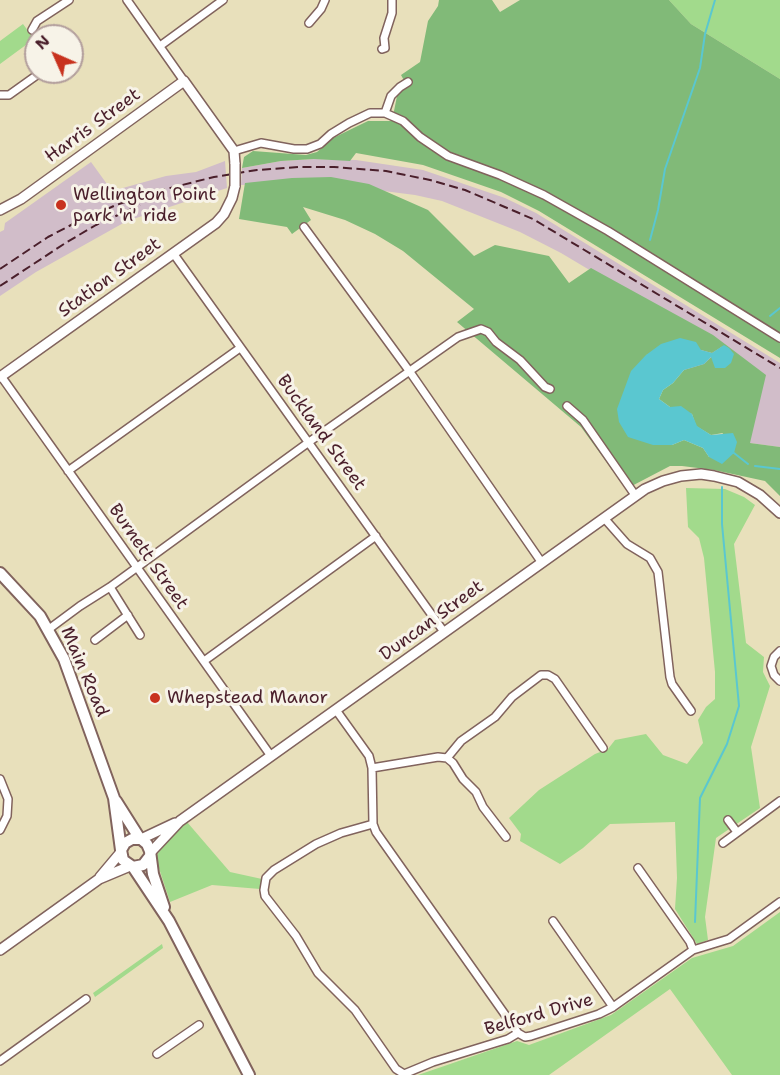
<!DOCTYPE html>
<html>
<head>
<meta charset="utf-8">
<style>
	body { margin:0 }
	#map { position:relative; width:780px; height:1075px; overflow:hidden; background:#e8e0bb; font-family:"Shantell Sans",sans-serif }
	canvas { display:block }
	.north { position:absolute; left:24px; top:24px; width:60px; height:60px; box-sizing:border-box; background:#f7f3e8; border:2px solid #b29e9c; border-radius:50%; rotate:315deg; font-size:16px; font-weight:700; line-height:24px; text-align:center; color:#4a1f2b }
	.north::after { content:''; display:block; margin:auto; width:21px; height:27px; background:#c8321e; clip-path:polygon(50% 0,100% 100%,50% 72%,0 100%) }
</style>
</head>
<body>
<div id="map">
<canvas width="780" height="1075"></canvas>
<div class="north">N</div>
</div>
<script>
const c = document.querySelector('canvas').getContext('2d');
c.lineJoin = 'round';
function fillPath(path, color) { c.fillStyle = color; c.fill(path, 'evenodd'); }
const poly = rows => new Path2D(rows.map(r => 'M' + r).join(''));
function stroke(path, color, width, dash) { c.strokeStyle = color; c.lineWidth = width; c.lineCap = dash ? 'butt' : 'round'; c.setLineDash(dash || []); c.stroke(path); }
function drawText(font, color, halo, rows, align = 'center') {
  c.font = font + ' "Shantell Sans",sans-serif'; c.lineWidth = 6; c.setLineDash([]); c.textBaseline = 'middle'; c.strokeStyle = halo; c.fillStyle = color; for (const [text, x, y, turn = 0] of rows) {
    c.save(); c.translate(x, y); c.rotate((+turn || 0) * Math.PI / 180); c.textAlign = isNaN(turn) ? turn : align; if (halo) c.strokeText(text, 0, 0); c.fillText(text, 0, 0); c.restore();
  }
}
fillPath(poly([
	[314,159,356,160,423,170,505,198,536,213,780,363,780,447,750,443,603,278,561,253,520,232,442,201,415,195,321,183,241,185,242,168,281,161],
	[225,161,227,188,127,221,36,272,0,296,0,232,4,230,5,223,91,162,112,191,166,176,196,172]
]), '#d1bdc9');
fillPath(poly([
	[669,0,780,0,780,79,691,24],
	[23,24,34,39,0,64,0,41],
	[686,488,725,489,744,497,755,505,734,544,746,643,764,657,763,672,770,686,751,747,760,808,716,838,705,917,708,940,697,944,675,909,677,878,675,822,610,824,583,848,560,864,520,841,521,834,509,818,539,790,595,754,608,749,615,740,646,734,663,755,687,764,703,743,698,720,706,707,715,699,715,672,704,558,699,538,688,527],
	[187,822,230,872,262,879,260,889,212,885,170,902,157,862,157,855,167,838],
	[780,912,780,1075,732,1075,670,989,549,1075,418,1075,517,1041,529,1045,611,1015,692,958,733,946],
	[162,944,163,948,95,997,93,993]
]), '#a2da8c');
fillPath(poly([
	[439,0,492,0,500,12,520,0,669,0,691,24,780,79,780,336,776,340,780,342,780,358,539,211,501,192,423,165,356,153,350,161,314,159,281,161,242,168,244,157,253,151,306,155,317,152,333,138,368,121,392,121,397,96,407,86,401,75,420,62,428,21,438,6],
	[331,177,369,184,428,210,474,256,495,245,549,256,569,283,591,268,713,335,766,375,750,443,780,447,780,496,765,481,714,470,682,466,670,466,626,489,581,427,457,322,474,309,403,251,375,234,345,220,303,207,311,220,292,234,287,227,239,219,245,183,292,178],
	[723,346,704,364,684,370,673,383,663,390,659,399,670,407,692,414,696,426,711,435,723,433,709,457,703,448,684,440,672,445,646,355,701,350,712,353]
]), '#81ba78');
fillPath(poly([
	[680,338,696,342,701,350,712,353,724,345,729,348,734,354,731,363,725,368,715,368,711,357,704,364,684,370,673,383,663,390,659,399,670,407,681,406,692,414,697,426,711,435,733,433,737,442,734,453,722,464,709,457,703,448,684,440,672,445,653,445,628,437,619,422,617,409,631,371,646,355,661,344]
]), '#5ac7d0');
stroke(poly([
	[650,240,658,210,665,169,700,68,705,34,715,0],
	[770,316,780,308],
	[734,453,748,464],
	[755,466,780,469],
	[695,922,700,798,727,744,739,706,722,524,722,487]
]), '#5ac7d0', 2);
const minor = poly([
	[127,0,184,81],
	[309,23,321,9,325,0],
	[32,30,37,21,69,0],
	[160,46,223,0],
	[382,49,385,48,384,38,392,13,392,0],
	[0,95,9,95,37,75],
	[385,113,403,121,420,137,448,156,500,175,544,195,608,231,780,338],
	[234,151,261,143,294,149,307,149,320,144,331,134,349,123,370,113,385,113,391,96,400,87,408,82],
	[304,227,410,372,542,563],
	[173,253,444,632],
	[1,376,271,756],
	[567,406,583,420,635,495],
	[68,471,240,348],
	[604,518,627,544,650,558,658,572,670,677,672,684,691,711],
	[110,587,140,635],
	[49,629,80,606,110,587,309,442,458,337,481,329,488,332,496,342,520,360,545,387,550,389],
	[95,640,128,615],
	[780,651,774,657,771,666,774,675,780,681],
	[204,661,376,536],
	[336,710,369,756,372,768,373,824,376,832,518,1033],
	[447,758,453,763,463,779,476,792,483,807,506,837],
	[372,768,438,757,447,758,461,741,495,717,512,697,541,675,548,675,555,679,603,748],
	[0,779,8,799,7,816,0,830],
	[728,820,737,832],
	[373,824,341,833,316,844,274,870,266,878,264,890,265,896,296,936,318,973,355,1010,396,1069,404,1074,433,1062,508,1039,518,1033,525,1037,531,1036,599,1014,613,1007,693,950,729,939,780,902],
	[723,843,780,801],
	[638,868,690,942,693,950],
	[553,921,613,1007],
	[157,1054,199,1025],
	[0,1061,86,999]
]);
const tertiary = poly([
	[0,210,21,199,184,81,234,151,235,164],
	[0,377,216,223,224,214,232,198,235,186],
	[141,839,175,823],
	[150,853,180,821,645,489,663,481,681,476,701,474,714,476,738,482,760,495,780,513],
	[100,877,121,852],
	[0,950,99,879,130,866]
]);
const secondary = poly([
	[0,573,40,616,64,659,114,798,121,850],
	[116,801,140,839],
	[150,856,143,865,133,867,123,860,121,850,125,843,132,839,141,839,147,844,150,851,153,874,164,907],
	[133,867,169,921,249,1075]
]);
stroke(minor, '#81635d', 10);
stroke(tertiary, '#81635d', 12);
stroke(secondary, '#81635d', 14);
stroke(minor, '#fff', 7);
stroke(tertiary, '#fff', 9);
stroke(secondary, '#fff', 10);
stroke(poly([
	[0,269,48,237,73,224,116,205,166,189,214,177,257,170,298,167,334,167,386,171,430,180,465,190,533,219,780,368],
	[0,286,67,242,96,225,140,205]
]), '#4a1f2b', 2, [9, 4.5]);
const tertiaryBridge = poly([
	[235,186,235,164]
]);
stroke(tertiaryBridge, '#81635d', 12, []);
stroke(tertiaryBridge, '#fff', 9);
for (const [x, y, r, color] of [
	[61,205,6,"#c8321e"],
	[155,698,6,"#c8321e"]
]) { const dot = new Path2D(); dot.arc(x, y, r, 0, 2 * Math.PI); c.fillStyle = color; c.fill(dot); stroke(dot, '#f7f3e8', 2); }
drawText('18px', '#4a1f2b', '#f7f3e8', [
	["Harris Street",93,126,-36],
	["Station Street",110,278,-36],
	["Buckland Street",321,433,54],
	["Burnett Street",148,557,55],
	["Duncan Street",432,621,-36],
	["Main Road",84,672,67],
	["Belford Drive",539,1015,-16]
]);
drawText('18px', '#4a1f2b', '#f7f3e8', [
	["Wellington Point",73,195],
	["park 'n' ride",73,216],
	["Whepstead Manor",167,698]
], 'left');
</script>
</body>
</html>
